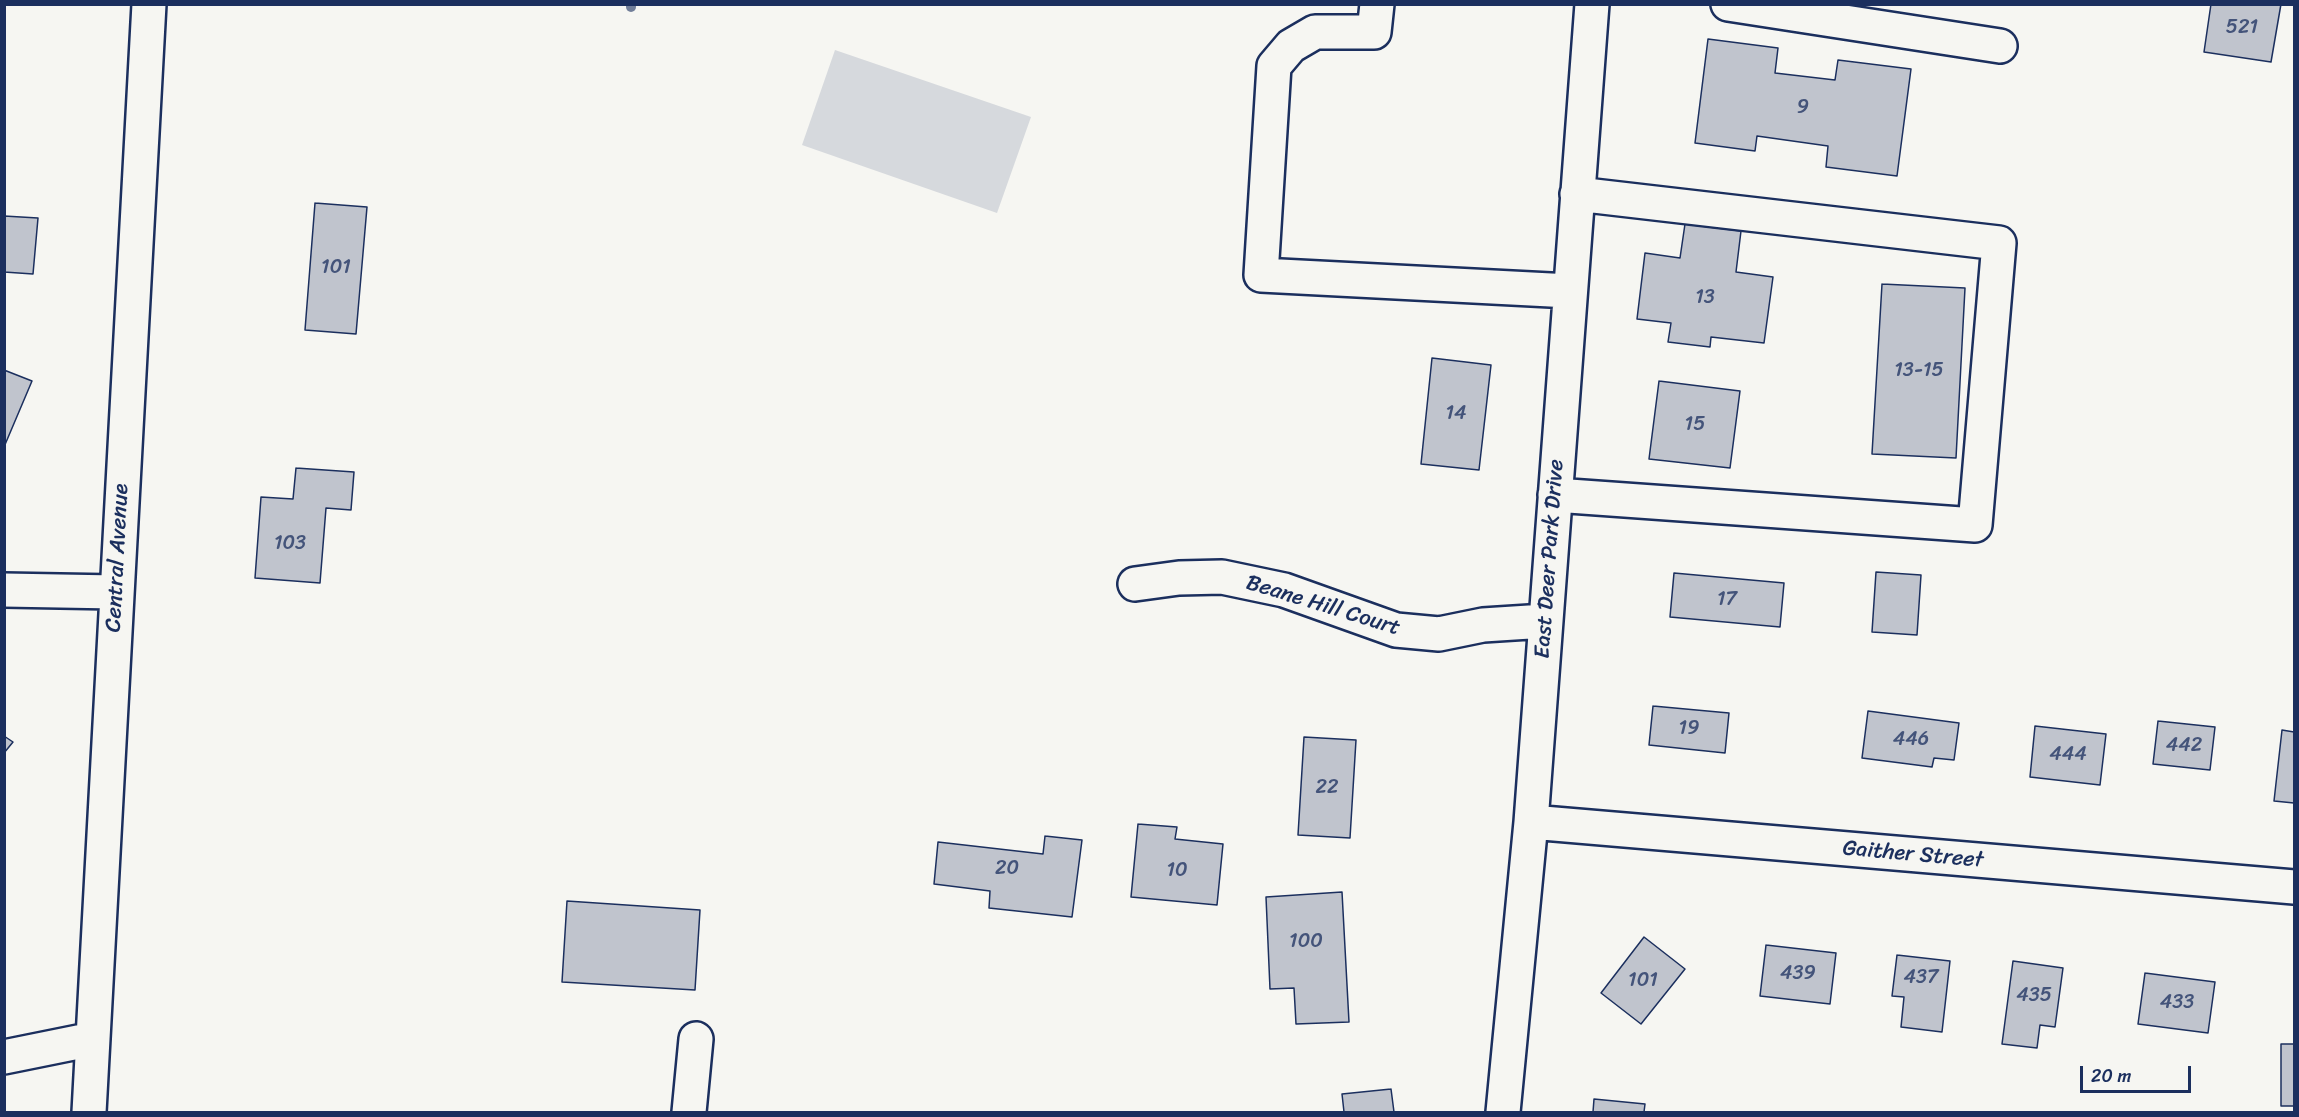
<!DOCTYPE html>
<html>
<head>
<meta charset="utf-8">
<style>
	body { margin:0 }
	#map { position:relative; width:2299px; height:1117px; overflow:hidden; background:#f6f6f2; font-family:Sriracha,sans-serif }
	canvas { display:block }
	.frame { position:absolute; inset:0; border:6px solid #1b2f5e; pointer-events:none }
	.scale { position:absolute; left:2080px; top:1066px; width:111px; height:27px; box-sizing:border-box; border:3px solid #1b2f5e; border-top:0; padding-left:8px; font-size:18px; line-height:21px; white-space:nowrap; color:#1b2f5e; -webkit-text-stroke:4px #f6f6f2; paint-order:stroke }
</style>
</head>
<body>
<div id="map">
<canvas width="2299" height="1117"></canvas>
<div class="frame"></div>
<div class="scale">20 m</div>
</div>
<script>
const c = document.querySelector('canvas').getContext('2d');
c.lineJoin = 'round';
function fillPath(path, color) { c.fillStyle = color; c.fill(path, 'evenodd'); }
const poly = rows => new Path2D(rows.map(r => 'M' + r).join(''));
function stroke(path, color, width, dash) { c.strokeStyle = color; c.lineWidth = width; c.lineCap = dash ? 'butt' : 'round'; c.setLineDash(dash || []); c.stroke(path); }
function drawText(font, color, halo, rows, align = 'center') {
  c.font = font + ' Sriracha,sans-serif'; c.lineWidth = 6; c.setLineDash([]); c.textBaseline = 'middle'; c.strokeStyle = halo; c.fillStyle = color; for (const [text, x, y, turn = 0] of rows) {
    c.save(); c.translate(x, y); c.rotate((+turn || 0) * Math.PI / 180); c.textAlign = isNaN(turn) ? turn : align; if (halo) c.strokeText(text, 0, 0); c.fillText(text, 0, 0); c.restore();
  }
}
fillPath(poly([
	[835,50,1031,117,997,213,802,145]
]), '#d6d9dd');
stroke(poly([
	[631,7,631,4]
]), '#717e99', 10);
const building = poly([
	[2211,4,2281,4,2271,62,2204,52,2211,4],
	[1708,39,1778,48,1775,73,1835,80,1838,60,1911,69,1897,176,1826,167,1828,146,1757,136,1755,151,1695,143,1708,39],
	[315,203,367,207,356,334,305,330,315,203],
	[4,216,38,218,33,274,4,272,4,216],
	[1685,224,1741,231,1736,272,1773,277,1764,343,1711,337,1710,347,1668,342,1671,323,1637,319,1645,253,1680,258,1685,224],
	[1882,284,1965,288,1956,458,1872,454,1882,284],
	[1432,358,1491,365,1479,470,1421,464,1432,358],
	[4,370,32,381,4,447,4,370],
	[1659,381,1740,391,1730,468,1649,459,1659,381],
	[296,468,354,472,351,510,326,508,320,583,255,578,261,497,293,499,296,468],
	[1876,572,1921,575,1917,635,1872,632,1876,572],
	[1674,573,1784,583,1780,627,1670,617,1674,573],
	[1653,706,1729,713,1725,753,1649,745,1653,706],
	[1868,711,1959,723,1954,760,1934,758,1932,767,1862,758,1868,711],
	[2158,721,2215,727,2210,770,2153,764,2158,721],
	[2035,726,2106,734,2100,785,2030,777,2035,726],
	[2282,730,2294,732,2294,803,2274,801,2282,730],
	[4,736,13,742,4,753,4,736],
	[1304,737,1356,740,1350,838,1298,835,1304,737],
	[1138,824,1177,827,1175,839,1223,844,1217,905,1131,897,1138,824],
	[1045,836,1082,840,1072,917,989,908,990,891,934,884,938,842,1043,854,1045,836],
	[1342,892,1349,1022,1296,1024,1294,988,1270,989,1266,897,1342,892],
	[567,901,700,910,695,990,562,982,567,901],
	[1644,937,1685,969,1641,1024,1601,993,1644,937],
	[1766,945,1836,953,1830,1004,1760,996,1766,945],
	[1897,955,1950,961,1942,1032,1901,1027,1904,997,1892,996,1897,955],
	[2013,961,2063,968,2055,1027,2040,1025,2037,1048,2002,1044,2013,961],
	[2145,973,2215,982,2208,1033,2138,1024,2145,973],
	[2281,1044,2294,1044,2294,1106,2281,1106,2281,1044],
	[1391,1089,1394,1112,1344,1112,1342,1094,1391,1089],
	[1594,1099,1645,1104,1644,1112,1593,1112,1594,1099]
]);
fillPath(building, '#c0c4cd');
stroke(building, '#1b2f5e', 1.5);
const minor = poly([
	[1377,4,1374,32,1315,32,1291,46,1274,66,1261,275,1570,291],
	[1728,4,2000,46],
	[1555,495,1975,525,1999,243,1577,194],
	[1135,584,1179,578,1222,577,1284,590,1396,630,1439,634,1483,625,1545,621],
	[4,590,116,592],
	[1531,822,2294,887],
	[4,1057,93,1039],
	[89,1112,149,4],
	[689,1112,696,1039],
	[1503,1112,1531,822,1592,4]
]);
stroke(minor, '#1b2f5e', 38);
stroke(minor, '#f6f6f2', 33);
drawText('20px', '#44547a', null, [
	["521",2242,28],
	["9",1803,108],
	["101",336,268],
	["13",1705,298],
	["13-15",1919,371],
	["14",1456,414],
	["15",1695,425],
	["103",290,544],
	["17",1727,600],
	["19",1689,729],
	["446",1911,740],
	["442",2184,746],
	["444",2068,755],
	["22",1327,788],
	["20",1007,869],
	["10",1177,871],
	["100",1306,942],
	["439",1798,974],
	["437",1921,978],
	["101",1643,981],
	["435",2034,996],
	["433",2177,1003]
]);
drawText('22px', '#1b2f5e', '#f6f6f2', [
	["Central Avenue",118,558,-87],
	["East Deer Park Drive",1550,559,-86],
	["Beane Hill Court",1323,606,17],
	["Gaither Street",1913,855,5]
]);
</script>
</body>
</html>
